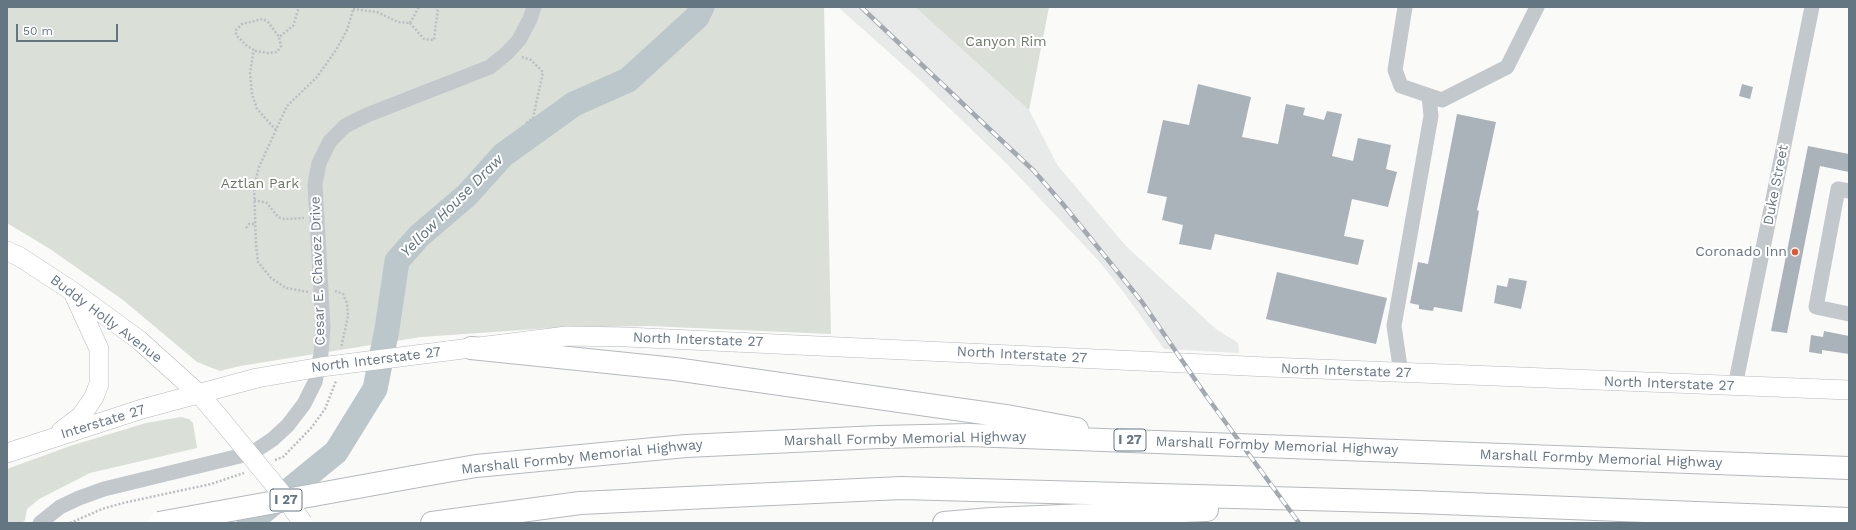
<!DOCTYPE html>
<html>
<head>
<meta charset="utf-8">
<style>
	body { margin:0 }
	#map { position:relative; width:1856px; height:530px; overflow:hidden; background:#fafaf8; font-family:"Work Sans",sans-serif }
	canvas { display:block }
	.frame { position:absolute; inset:0; border:8px solid #657683; pointer-events:none }
	.scale { position:absolute; left:16px; top:24px; width:102px; height:18px; box-sizing:border-box; border:2px solid #657683; border-top:0; padding-left:5px; font-size:12px; line-height:14px; white-space:nowrap; color:#657683; -webkit-text-stroke:3px #fff; paint-order:stroke }
</style>
</head>
<body>
<div id="map">
<canvas width="1856" height="530"></canvas>
<div class="frame"></div>
<div class="scale">50 m</div>
</div>
<script>
const c = document.querySelector('canvas').getContext('2d');
c.lineJoin = 'round';
function fillPath(path, color) { c.fillStyle = color; c.fill(path, 'evenodd'); }
const poly = rows => new Path2D(rows.map(r => 'M' + r).join(''));
function stroke(path, color, width, dash) { c.strokeStyle = color; c.lineWidth = width; c.lineCap = dash ? 'butt' : 'round'; c.setLineDash(dash || []); c.stroke(path); }
function drawText(font, color, halo, rows, align = 'center') {
  c.font = font + ' "Work Sans",sans-serif'; c.lineWidth = 4; c.setLineDash([]); c.textBaseline = 'middle'; c.strokeStyle = halo; c.fillStyle = color; for (const [text, x, y, turn = 0] of rows) {
    c.save(); c.translate(x, y); c.rotate((+turn || 0) * Math.PI / 180); c.textAlign = isNaN(turn) ? turn : align; if (halo) c.strokeText(text, 0, 0); c.fillText(text, 0, 0); c.restore();
  }
}
fillPath(poly([
	[838,7,915,7,1029,110,1058,166,1126,246,1216,329,1238,343,1239,353,1164,349,1125,294,1098,260,1005,162,921,81]
]), '#e8e9e9');
fillPath(poly([
	[7,7,824,7,831,334,649,326,551,328,421,337,240,366,220,371,197,362,123,300,50,249,7,223],
	[915,7,1049,7,1029,110],
	[181,417,189,419,193,423,197,448,90,473,39,499,27,509,25,520,22,523,7,523,7,469,70,446,146,423]
]), '#dadfd7');
stroke(poly([
	[249,523,336,452,375,389,387,329,397,261,419,236,467,195,503,155,574,104,628,80,697,17,702,7]
]), '#bbc7cb', 25);
fillPath(poly([
	[1198,84,1251,97,1242,137,1278,144,1286,104,1305,108,1303,115,1324,120,1327,111,1342,114,1332,156,1353,161,1358,138,1391,145,1386,169,1397,172,1388,207,1352,199,1344,236,1364,240,1358,265,1215,234,1211,250,1179,244,1183,225,1162,220,1167,197,1147,193,1163,120,1189,125],
	[1742,84,1753,87,1750,99,1739,96],
	[1457,114,1496,122,1477,210,1479,211,1462,312,1434,307,1433,311,1419,309,1419,305,1410,303,1418,262,1428,264],
	[1808,146,1849,154,1849,172,1820,166,1787,333,1771,331],
	[1277,272,1387,298,1376,344,1266,319],
	[1509,278,1527,281,1521,309,1494,303,1497,285,1507,287],
	[1824,331,1849,336,1849,354,1822,350,1822,354,1809,352,1811,335,1823,337]
]), '#aab3b9');
const major = poly([
	[7,251,20,257,72,291,139,340,200,395,223,422],
	[447,351,567,336,626,337,1268,367,1849,390],
	[61,431,81,416,88,406,94,397,99,384,99,349,73,292],
	[7,453,142,409,257,378]
]);
const highway = poly([
	[471,348,675,369,1012,417,1077,429],
	[413,477,476,466,686,446,879,437,970,435,1849,468],
	[432,523,580,503,901,488,1417,502,1849,519],
	[944,523,991,519,1207,510]
]);
stroke(major, '#b5babe', 20);
stroke(highway, '#b4b9bd', 24);
stroke(poly([
	[353,9,377,12,398,22,410,23],
	[410,23,424,39,434,40,438,7],
	[410,23,419,7],
	[254,50,246,45,236,35,236,30,242,24,263,19,268,22,279,37],
	[522,57,531,60,543,72,533,118,525,124],
	[276,130,257,109,252,94,250,73,253,54,255,51,268,53,277,52,281,46,279,37,293,26,299,7],
	[254,200,267,203,278,217,284,219,304,218],
	[246,228,249,224,255,224],
	[335,291,343,294,347,303,348,316,341,348],
	[308,292,286,288,271,278,258,262,256,245,254,187,259,167,287,106,317,77,336,50,347,30,354,7],
	[275,460,283,457,312,427,325,409,336,381],
	[70,523,102,509,123,503,211,484,244,473]
]), '#bbbfc2', 2.5, [2, 2]);
stroke(poly([
	[1405,7,1395,70,1401,86,1442,100,1507,67,1537,7],
	[1849,191,1838,189,1816,307,1849,314],
	[1401,373,1394,326,1431,116,1429,96],
	[1735,386,1812,7],
	[40,523,60,507,79,498,104,489,252,453,273,439,288,425,304,404,315,382,321,354,323,328,315,184,319,163,330,141,345,126,367,115,490,67,507,53,519,40,530,19,534,7]
]), '#c3c8cc', 15);
stroke(major, '#fff', 19);
stroke(highway, '#fff', 22);
const rail = poly([
	[861,7,1001,140,1034,171,1062,203,1142,302,1207,397,1299,523]
]);
stroke(rail, '#a2aab0', 4.5);
stroke(rail, '#fff', 3, [9]);
const majorBridge = poly([
	[257,378,321,367,447,351],
	[223,422,282,494,303,523]
]);
const highwayBridge = poly([
	[159,523,413,477]
]);
stroke(majorBridge, '#b5babe', 20, []);
stroke(highwayBridge, '#b4b9bd', 24, []);
stroke(majorBridge, '#fff', 19);
stroke(highwayBridge, '#fff', 22);
for (const [x, y, r, color] of [
	[1795,252,4,"#e4572e"]
]) { const dot = new Path2D(); dot.arc(x, y, r, 0, 2 * Math.PI); c.fillStyle = color; c.fill(dot); stroke(dot, '#fff', 1.5); }
for (const [x, y, w] of [
	[1130,440,32],
	[286,500,32]
]) { const box = new Path2D(); box.roundRect(x - w / 2, y - 11, w, 22, 3); c.fillStyle = '#fff'; c.fill(box); stroke(box, '#657683', 1); }
drawText('bold 13px', '#657683', null, [
	["I 27",1130,440],
	["I 27",286,500]
]);
drawText('14px', '#687a64', '#fff', [
	["Canyon Rim",1006,42],
	["Aztlan Park",260,184]
]);
drawText('14px', '#657683', '#fff', [
	["Duke Street",1776,185,-79],
	["Cesar E. Chavez Drive",318,271,-92],
	["Buddy Holly Avenue",106,319,37],
	["North Interstate 27",698,340,2],
	["North Interstate 27",1022,355,3],
	["North Interstate 27",376,360,-7],
	["North Interstate 27",1346,371,2],
	["North Interstate 27",1669,384,2],
	["Interstate 27",103,422,-17],
	["Marshall Formby Memorial Highway",905,439,-1],
	["Marshall Formby Memorial Highway",1277,446,2],
	["Marshall Formby Memorial Highway",582,457,-6],
	["Marshall Formby Memorial Highway",1601,459,2]
]);
drawText('14px', '#657683', '#fff', [
	["Coronado Inn",1787,252]
], 'right');
drawText('italic 15px', '#60757c', '#fff', [
	["Yellow House Draw",452,206,-45]
]);
</script>
</body>
</html>
